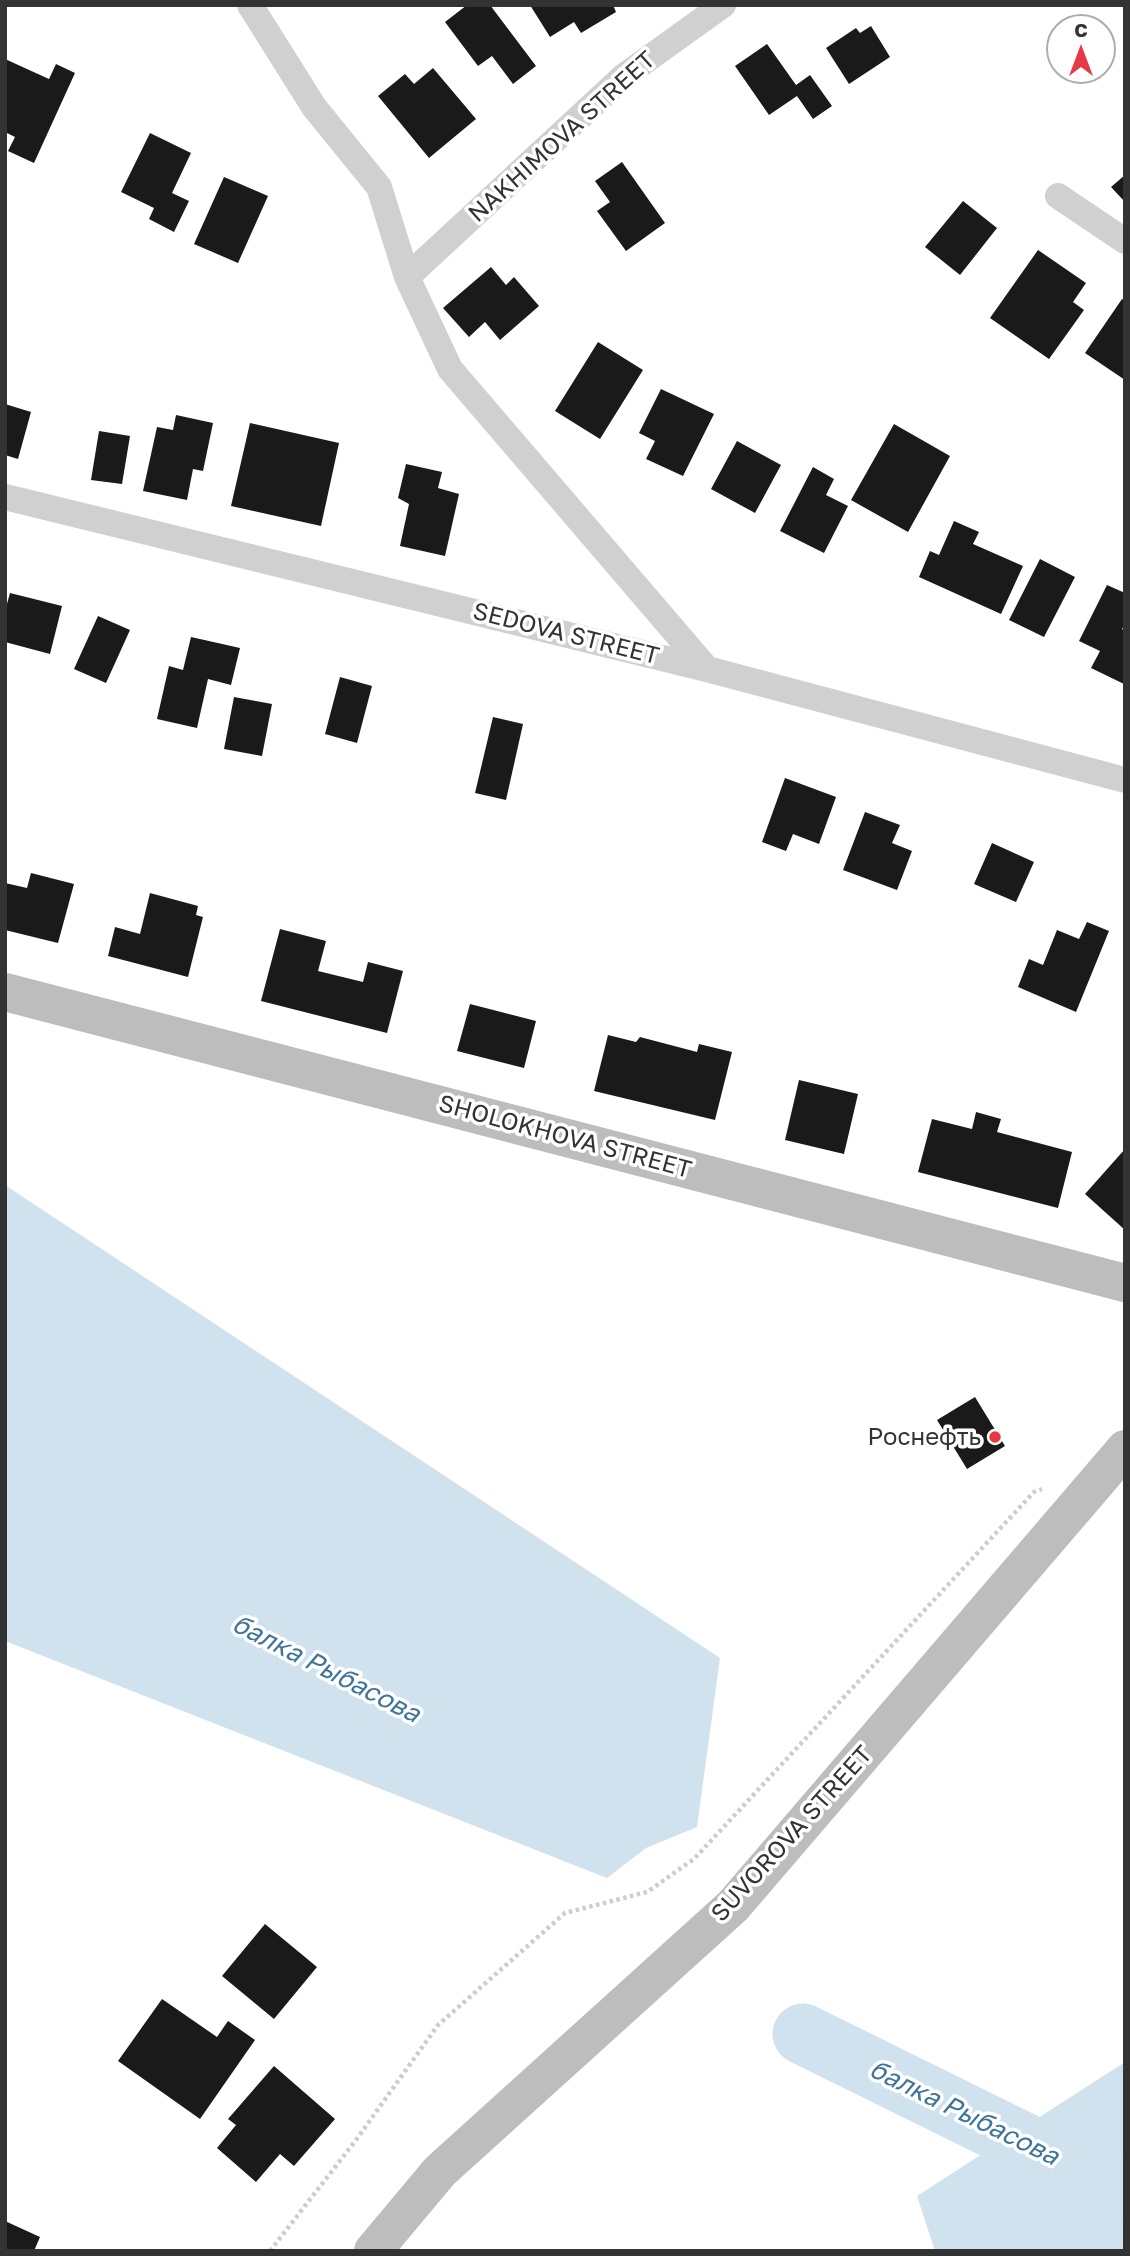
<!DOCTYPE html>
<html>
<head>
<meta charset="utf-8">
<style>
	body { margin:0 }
	#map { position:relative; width:1130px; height:2256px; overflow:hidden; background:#fff; font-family:"Golos Text",sans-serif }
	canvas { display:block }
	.frame { position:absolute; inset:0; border:7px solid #333; pointer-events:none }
	.north { position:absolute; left:1046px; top:14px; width:70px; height:70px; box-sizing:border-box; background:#fff; border:2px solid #adadad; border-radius:50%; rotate:0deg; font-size:19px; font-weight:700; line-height:28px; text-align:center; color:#333 }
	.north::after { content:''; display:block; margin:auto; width:24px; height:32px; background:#e63946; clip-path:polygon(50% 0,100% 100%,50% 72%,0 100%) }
</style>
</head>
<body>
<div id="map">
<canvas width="1130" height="2256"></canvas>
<div class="frame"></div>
<div class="north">С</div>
</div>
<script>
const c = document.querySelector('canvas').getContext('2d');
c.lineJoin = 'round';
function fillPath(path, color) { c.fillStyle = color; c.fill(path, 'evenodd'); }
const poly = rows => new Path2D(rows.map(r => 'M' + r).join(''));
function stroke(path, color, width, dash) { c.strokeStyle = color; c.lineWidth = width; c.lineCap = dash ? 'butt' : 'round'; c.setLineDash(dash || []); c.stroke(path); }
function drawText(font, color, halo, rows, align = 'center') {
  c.font = font + ' "Golos Text",sans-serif'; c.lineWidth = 7; c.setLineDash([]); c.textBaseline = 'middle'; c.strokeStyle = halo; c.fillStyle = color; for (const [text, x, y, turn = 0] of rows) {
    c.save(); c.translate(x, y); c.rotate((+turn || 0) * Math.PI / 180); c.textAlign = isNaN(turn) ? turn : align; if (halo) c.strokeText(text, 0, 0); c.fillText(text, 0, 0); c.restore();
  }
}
fillPath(poly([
	[5,1185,720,1658,697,1827,646,1848,607,1878,5,1641],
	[1125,2062,1125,2251,935,2251,917,2196]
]), '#cfe2ee');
stroke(poly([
	[803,2034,1125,2193]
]), '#cfe2ee', 61);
fillPath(poly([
	[467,5,490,5,536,66,513,84,492,56,478,66,445,22],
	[530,5,613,5,616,12,581,33,574,22,550,37],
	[871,26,890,57,849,84,826,48,856,28,860,33],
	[767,44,796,85,810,75,832,106,813,119,797,96,769,115,735,66],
	[5,59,49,79,56,64,75,73,34,163,8,151,15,137,5,132],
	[433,68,476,119,429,158,378,96,405,74,414,84],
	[150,133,191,153,172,193,189,201,174,232,149,219,154,208,121,192],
	[622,162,665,223,626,251,597,211,610,202,595,181],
	[1125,175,1125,202,1111,187],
	[224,177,268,196,238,263,194,244],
	[963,201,997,228,960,275,925,247],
	[1038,250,1086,283,1073,302,1084,310,1049,359,990,318],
	[491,267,506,285,514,277,539,306,500,340,485,322,469,337,443,308],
	[1122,299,1125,301,1125,380,1085,353],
	[598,342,643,370,600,439,555,411],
	[661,389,714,414,683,476,646,459,655,441,639,433],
	[5,404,31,412,18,459,5,455],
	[176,415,213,423,203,471,193,469,187,500,143,491,157,427,173,430],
	[250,423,339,443,321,526,231,506],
	[894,424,950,456,908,532,851,500],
	[99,431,130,436,122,484,91,480],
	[737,441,781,465,755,513,711,489],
	[406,464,442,472,438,488,459,494,445,556,400,546,409,504,398,498],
	[813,467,834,479,826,495,848,506,824,553,780,531],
	[954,521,979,532,973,544,1023,566,1001,614,919,577,930,551,939,555],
	[1040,559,1075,577,1044,637,1009,620],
	[1107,585,1125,593,1125,624,1122,629,1125,631,1124,684,1091,668,1100,651,1079,641],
	[10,593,62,606,50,654,5,642,5,611],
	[98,616,130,630,106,683,74,669],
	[191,637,240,648,231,685,208,679,197,728,157,719,169,666,183,670],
	[340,677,372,686,357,743,325,734],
	[234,697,272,704,262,756,224,749],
	[493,717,523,724,506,800,475,793],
	[785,778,836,797,819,844,793,834,786,851,762,842],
	[865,812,900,825,892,843,912,851,897,890,843,870],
	[992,843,1034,862,1016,902,974,884],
	[31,873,74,884,58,943,5,930,5,883,27,888],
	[150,893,198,906,196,915,203,917,188,977,108,956,115,927,140,934],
	[1087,922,1109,931,1076,1012,1018,987,1029,959,1043,965,1057,930,1079,939],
	[280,929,326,941,318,971,363,982,368,962,403,971,387,1033,261,1001],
	[470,1004,536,1021,524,1068,457,1051],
	[608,1035,636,1042,640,1037,697,1052,699,1044,732,1052,715,1120,594,1091],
	[799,1080,858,1094,844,1154,785,1140],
	[976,1112,1001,1119,997,1132,1072,1152,1058,1208,918,1172,932,1119,972,1129],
	[1125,1149,1125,1230,1085,1194],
	[975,1397,1005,1446,967,1469,937,1420],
	[265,1924,317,1967,274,2019,222,1976],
	[162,1999,217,2037,228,2021,255,2040,200,2119,118,2061],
	[274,2066,335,2119,294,2166,280,2154,256,2182,217,2148,236,2125,228,2119],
	[5,2221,40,2237,34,2251,5,2251]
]), '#1a1a1a');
stroke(poly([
	[270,2251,356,2140,438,2025,565,1913,647,1892,694,1859,1034,1492,1042,1489]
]), '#cdcdcd', 4.5, [3.5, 3.5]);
stroke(poly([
	[250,5,314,107,379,187,407,277,450,369,707,669],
	[1058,196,1125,241],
	[407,277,624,76,723,5],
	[5,497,707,669,1125,780]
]), '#d0d0d0', 26);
stroke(poly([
	[5,992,1125,1283],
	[373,2251,440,2171,733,1906,1125,1449]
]), '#bdbdbd', 38);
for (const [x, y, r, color] of [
	[995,1437,7,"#e63946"]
]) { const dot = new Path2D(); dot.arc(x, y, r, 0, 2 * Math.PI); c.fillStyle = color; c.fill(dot); stroke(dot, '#fff', 2.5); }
drawText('24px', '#333', '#fff', [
	["NAKHIMOVA STREET",562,137,-42],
	["SEDOVA STREET",566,634,14],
	["SHOLOKHOVA STREET",565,1137,15],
	["SUVOROVA STREET",792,1834,-48]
]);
drawText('24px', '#333', '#fff', [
	["Роснефть",981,1437]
], 'right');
drawText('italic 26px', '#3f7597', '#fff', [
	["балка Рыбасова",326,1669,27],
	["балка Рыбасова",964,2113,26]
]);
</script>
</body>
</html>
